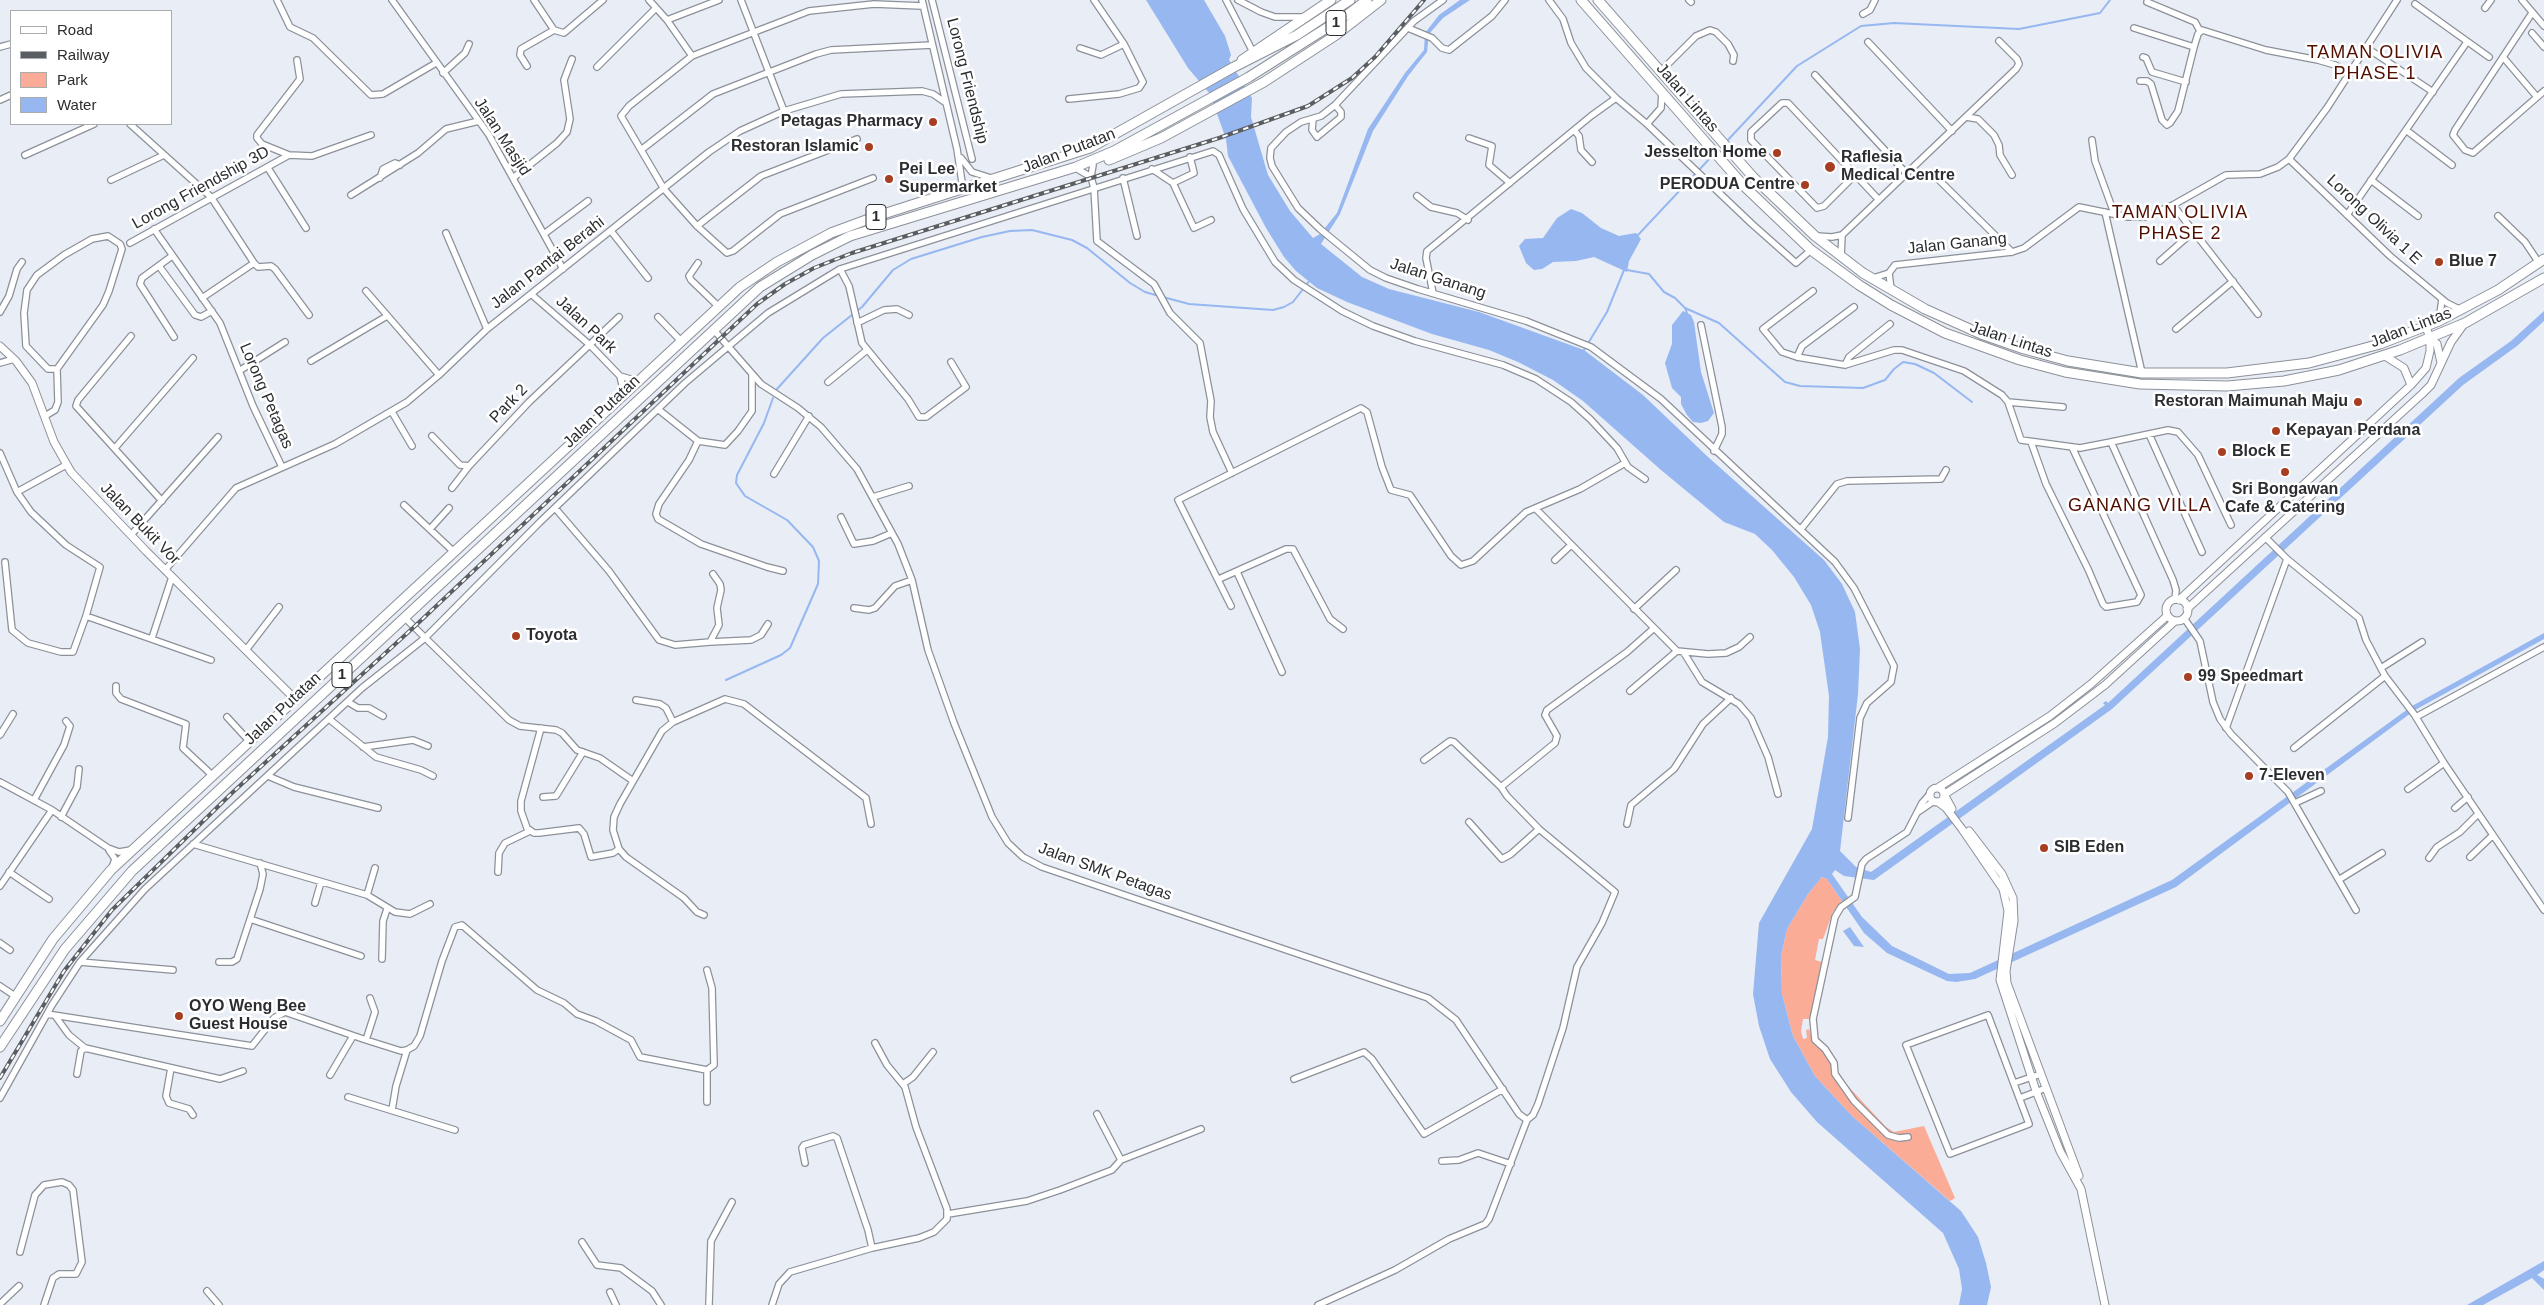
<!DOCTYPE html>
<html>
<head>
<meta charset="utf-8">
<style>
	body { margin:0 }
	#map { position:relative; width:2544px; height:1305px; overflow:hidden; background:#e8edf6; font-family:Arial,sans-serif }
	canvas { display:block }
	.legend { position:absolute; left:10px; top:10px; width:162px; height:115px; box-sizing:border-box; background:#fff; border:1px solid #aaabac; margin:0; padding:6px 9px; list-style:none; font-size:15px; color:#2b2d30 }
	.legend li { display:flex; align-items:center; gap:10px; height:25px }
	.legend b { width:25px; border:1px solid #aaabac }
</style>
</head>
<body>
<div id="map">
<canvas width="2544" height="1305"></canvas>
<ul class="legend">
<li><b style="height:6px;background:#fff"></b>Road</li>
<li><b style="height:6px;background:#5a5d61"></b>Railway</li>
<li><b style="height:14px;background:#fbac97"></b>Park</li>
<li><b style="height:14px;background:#97b7f1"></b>Water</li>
</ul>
</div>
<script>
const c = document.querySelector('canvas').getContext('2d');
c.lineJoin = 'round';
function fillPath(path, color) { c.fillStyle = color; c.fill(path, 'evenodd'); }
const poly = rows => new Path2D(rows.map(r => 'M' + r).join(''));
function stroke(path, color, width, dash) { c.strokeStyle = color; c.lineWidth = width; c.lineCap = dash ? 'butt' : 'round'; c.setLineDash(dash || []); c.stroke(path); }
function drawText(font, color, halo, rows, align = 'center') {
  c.font = font + ' Arial,sans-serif'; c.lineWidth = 5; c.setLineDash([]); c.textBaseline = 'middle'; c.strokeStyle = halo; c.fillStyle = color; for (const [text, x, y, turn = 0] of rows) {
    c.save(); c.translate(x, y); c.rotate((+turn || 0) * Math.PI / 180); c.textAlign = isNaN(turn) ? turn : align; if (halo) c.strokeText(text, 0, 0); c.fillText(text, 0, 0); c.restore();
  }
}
fillPath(poly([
	[1822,877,1827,879,1842,901,1833,912,1823,939,1819,939,1815,960,1822,962,1821,972,1811,1019,1803,1019,1801,1031,1803,1039,1807,1038,1806,1030,1809,1029,1813,1040,1830,1059,1847,1085,1886,1127,1894,1132,1924,1126,1955,1198,1950,1201,1852,1116,1815,1076,1793,1036,1782,994,1781,956,1787,929,1808,894]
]), '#fbac97');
fillPath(poly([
	[1146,0,1204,0,1225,36,1231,55,1229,60,1252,98,1251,117,1268,175,1290,211,1313,238,1320,234,1337,213,1368,129,1405,73,1424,50,1425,33,1439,15,1460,0,1470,0,1443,18,1429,34,1427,52,1408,76,1373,131,1340,214,1321,244,1362,277,1389,289,1479,312,1584,350,1643,395,1708,457,1824,560,1842,584,1855,612,1860,649,1858,694,1840,851,1856,867,1871,872,2105,705,2103,703,2106,701,2108,703,2459,378,2511,341,2544,311,2544,321,2517,346,2463,385,2112,709,1874,880,1844,876,1835,870,1832,874,1862,917,1892,946,1949,974,1970,973,2172,880,2412,706,2544,633,2544,639,2415,710,2176,887,1975,979,1956,982,1947,981,1887,953,1864,933,1827,879,1822,877,1808,894,1787,929,1781,956,1782,994,1793,1036,1815,1076,1852,1116,1961,1211,1978,1237,1986,1263,1991,1287,1987,1305,1959,1305,1962,1289,1959,1269,1943,1233,1817,1122,1791,1092,1770,1059,1759,1026,1753,994,1759,923,1812,829,1828,737,1829,696,1820,632,1811,605,1794,577,1772,550,1755,534,1724,522,1661,470,1583,401,1553,380,1518,362,1489,350,1432,334,1347,302,1317,288,1296,271,1284,257,1266,228,1228,156,1226,139,1210,94,1188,68],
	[1571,209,1582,213,1601,228,1619,236,1636,233,1641,239,1629,261,1627,272,1594,257,1576,261,1553,262,1542,269,1534,270,1526,263,1519,246,1525,239,1543,238,1557,218],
	[1683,311,1691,315,1694,322,1701,372,1714,413,1708,421,1701,423,1693,422,1687,415,1681,404,1681,397,1672,388,1665,363,1672,344,1672,325],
	[1850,927,1864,947,1854,946,1843,931],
	[2544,1261,2544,1270,2537,1275,2544,1279,2544,1290,2532,1278,2483,1305,2467,1305]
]), '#97b7f1');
stroke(poly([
	[1727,141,1797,66,1861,26,1894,23,2019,29,2100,13,2110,0],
	[1638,235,1713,155],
	[1627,270,1649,274,1664,292,1675,298,1685,308,1687,313],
	[1163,297,1189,304,1273,310,1284,307,1293,302,1310,280],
	[1685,308,1719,323,1785,382,1800,386,1863,388,1885,380,1894,369,1903,362,1915,364,1934,373,1972,402],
	[1584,350,1607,312,1624,270],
	[777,389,823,338,862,307,893,270,911,259,982,237,1010,231,1032,230,1072,240,1087,248,1130,283,1145,292,1159,296],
	[726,680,781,655,790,648,818,584,819,561,813,547,787,520,745,496,736,483,737,475,764,423,773,398]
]), '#97b7f1', 2);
const minor = poly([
	[277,0,290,27,313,38,371,95,383,94,436,63],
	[392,0,489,135,563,269],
	[534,0,554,30,564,33,603,0],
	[649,0,667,20,692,56],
	[741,0,784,111],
	[922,0,957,149,963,189],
	[932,0,972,159],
	[1226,0,1253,52],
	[1238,0,1261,12,1275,17,1305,17],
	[1443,0,1414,21,1335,105,1321,116,1301,122,1286,132,1271,148,1270,158,1272,166,1298,208,1320,229,1370,270,1386,278,1418,289,1526,321,1591,347,1661,399,1835,562,1854,588,1894,666,1891,682,1867,703,1860,718,1848,818],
	[1549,0,1563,19,1571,43,1586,68,1616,98,1647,124,1661,108,1662,92],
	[1689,0,1691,2],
	[2522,0,2544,26],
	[2147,2,2195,22,2200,31],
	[2415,4,2489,57],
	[2485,8,2491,0],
	[2532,13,2455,130,2453,135,2465,150,2473,153,2544,91],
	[1863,14,1870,10,1875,0],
	[667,20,719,0],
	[1408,28,1432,38,1442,48,1449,50,1492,16,1505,0],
	[2134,28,2194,47],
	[2532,33,2544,47],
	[1868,42,1952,131],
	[0,47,11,44],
	[1080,48,1101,55,1124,44],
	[2367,48,2433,92],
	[2143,57,2146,58,2152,72,2186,82],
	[2503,57,2537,97],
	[527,66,520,55,521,49,554,30],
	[597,67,656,8],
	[1660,72,1696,36,1710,30,1716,32,1728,44,1734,55,1733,61],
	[443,73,465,53,469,44],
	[1815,75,1907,174],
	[2140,81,2147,81,2151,84,2162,120,2167,125,2170,123,2178,111,2194,47,2198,34,2202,30,2266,50,2318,60,2335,65,2350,73],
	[1069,99,1119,94,1139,88,1143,82,1124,44,1094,0],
	[0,100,11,95],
	[1966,117,1978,119,1994,135,1999,145,2000,155,2012,175],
	[1313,119,1312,130,1317,137,1341,117,1341,112,1335,105],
	[130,124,211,197,254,263,202,298],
	[1647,124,1752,224,1796,263,1811,250],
	[1574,130,1579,136,1581,150,1592,162],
	[2406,130,2452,165],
	[1469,138,1492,146,1489,165,1510,183],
	[2092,140,2095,161,2114,213],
	[641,150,713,94,816,54,831,50,932,45],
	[25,155,94,124],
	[289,155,262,144,257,138,257,135,300,79,297,60],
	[961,158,972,172,991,178],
	[2289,159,2390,256,2447,303,2461,310],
	[1093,165,1091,177,1094,188,1097,241,1154,284,1170,313,1200,343,1211,401,1210,417,1213,432,1232,473],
	[268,168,306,228],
	[1152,169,1173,183,1194,228,1211,220],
	[1079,170,1091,177],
	[1855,175,1824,206,1817,208,1751,140,1751,132,1782,103,1788,103,1879,200],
	[380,178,383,169,395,163,400,165],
	[513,178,557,143,567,132,570,119,564,80,572,59],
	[873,178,780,214,733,251,727,253,697,226,664,189,621,116,629,106,692,56,809,11,874,4,922,6],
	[1123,178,1137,236],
	[111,180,164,155],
	[1939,180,2012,252],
	[2371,180,2418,216],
	[1173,183,1194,173,1190,157],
	[351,195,418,153,446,129,479,121],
	[1417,196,1431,207,1457,213,1468,220],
	[2173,205,2258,314],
	[2105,212,2142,373],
	[2347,215,2467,42],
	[2498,216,2525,242,2539,263],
	[697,226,761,176,857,139],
	[154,229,220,323,253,406,282,467],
	[611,231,648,278],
	[446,233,487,329],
	[544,234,588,201],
	[1817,236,1832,237,1842,235,2016,69,2019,64,2017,59,1999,41],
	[130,243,289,155,312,156,371,135],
	[172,256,142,278,140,284,174,337],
	[1841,257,1842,235],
	[2160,261,2194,231],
	[254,263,258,267,271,266,275,269,309,315],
	[698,263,689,276,691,280,718,306],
	[159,266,195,315,201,317,212,311],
	[840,269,849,286,862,343,908,399,919,417,926,417,966,387,951,362],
	[1873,278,1889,273],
	[1891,289,1889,273,1895,265,2012,252,2024,248,2079,207,2128,217,2145,217,2173,205,2226,175,2260,174,2278,167,2289,159,2327,108,2397,0],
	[366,291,439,375],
	[1813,291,1763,329,1782,352,1797,357,1845,365,1894,350,1902,350,1964,371,2002,395,2008,402,2021,440,2080,448,2111,442,2173,580,2176,590,2175,600],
	[1433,293,1426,258,1427,251,1591,116,1616,98],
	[531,294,591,346,620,376,624,393],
	[0,312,9,296,17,269,22,262],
	[658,317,680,340],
	[2439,321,2442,299],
	[857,323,884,310,897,309,909,315],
	[1701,325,1722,427,1722,434,1714,451],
	[713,329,761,384,798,408,821,427,857,469,898,544,912,580,928,650,954,723,992,817,1008,843,1023,857,1042,867,1428,998,1456,1020,1519,1114,1527,1120],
	[2176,329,2233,281],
	[131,336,78,400,76,406,162,501],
	[1797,357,1802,346,1854,307],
	[311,361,387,316],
	[0,363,14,359],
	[1845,365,1849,357,1890,324],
	[239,371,285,342],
	[620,376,637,381],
	[828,382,867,350],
	[2008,402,2063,407],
	[659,410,698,441,725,445,738,431,752,411,752,375],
	[392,412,412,446],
	[45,416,55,410,58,402,57,369,103,305,109,291,122,249,120,244,108,236,92,239,64,255,37,275,27,290,24,313,26,346,48,369,57,369],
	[2149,434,2202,552],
	[432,436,460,465,469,466],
	[698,441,689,460,659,504,656,514,658,519,701,544,767,567,783,571],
	[2031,442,2046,484,2088,569,2103,604,2106,607,2137,602,2141,595,2072,447],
	[2111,442,2168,430,2178,432,2198,455,2231,525],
	[115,448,193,358],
	[0,453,17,492,31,512,66,545,100,567,86,616],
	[774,474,809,416],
	[452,488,469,466,529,402,619,317],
	[17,492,66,465],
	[873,497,909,486],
	[404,505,454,552],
	[555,508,609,571,659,640,675,645,710,642,719,625,717,608,721,590,720,584,713,574],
	[1536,509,1677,651,1708,654,1726,653,1739,647,1750,637],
	[841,517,854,544,873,541,892,533],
	[430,529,449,508],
	[1801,529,1837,484,1847,481,1941,479,1946,470],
	[131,535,218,437],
	[2265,537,2287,559,2359,618,2366,640,2385,676,2414,714,2444,763,2544,910],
	[1555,560,1571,545],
	[5,562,12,630,28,643,61,652,73,652,86,616,211,660],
	[165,570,236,488,335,444,407,402,439,375,487,329,709,152,740,131,784,111,841,94,922,91,933,94,946,103],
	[1237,572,1282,672],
	[1219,579,1286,549,1293,549,1330,619,1343,629],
	[1231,606,1178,500,1361,408,1367,412,1382,467,1391,490,1410,495,1451,556,1461,565,1473,561,1526,512,1580,489,1625,463],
	[854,608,869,610,875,608,895,586,912,580],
	[1634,609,1676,570],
	[405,618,509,720,520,726,556,730,562,733,577,750,600,758,633,781],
	[2184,618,2200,641,2213,702,2220,719,2231,734,2288,792,2356,910],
	[152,638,172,577],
	[710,642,751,640,761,635,768,624],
	[246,650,279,607],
	[1684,653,1702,682,1739,704,1751,718,1768,757,1778,794],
	[2381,668,2422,642],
	[116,686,116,693,121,699,186,724,183,748,212,775],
	[1630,691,1677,651],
	[636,700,660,704,666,708,673,722],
	[348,702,358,708,369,708,383,716],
	[227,717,249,741],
	[2416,717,2544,647],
	[329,719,376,757,421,770,433,776],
	[541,728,521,801,521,811,527,828,534,833,539,833,579,828,584,834,591,857,613,853,619,849],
	[2226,728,2287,559],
	[0,735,13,714],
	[363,747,413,740,428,746],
	[2294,748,2385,676],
	[268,776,294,787,378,808],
	[0,782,52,810,108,848,119,852,131,850],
	[1501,787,1555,743,1557,736,1545,715,1547,710,1627,652,1653,629],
	[2408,789,2444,763],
	[543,797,556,796,583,752],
	[34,800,64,745,70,726,66,721],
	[2295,803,2321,791],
	[2455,808,2468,797],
	[1918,812,1934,801],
	[61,817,77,787,79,769],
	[1469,822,1502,859,1511,854,1539,829],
	[1627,824,1631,805,1674,769,1703,724,1731,698],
	[193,844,367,895,395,912,410,914,430,904],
	[109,850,115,859,112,868],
	[2470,857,2493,835],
	[2429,858,2437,847,2460,832,2478,814],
	[9,872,49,899],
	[498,872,499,853,505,843,530,831],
	[2340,879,2382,853],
	[0,886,52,810],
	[367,895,375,868],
	[315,903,321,882],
	[704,915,697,912,684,898,626,857,619,849,613,830,614,817,620,804,662,731,673,722,725,699,744,704,866,798,871,824],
	[250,919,361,956],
	[0,943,10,950],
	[382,959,383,921,387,909],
	[80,962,173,970],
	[219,962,232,962,237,959,260,889,263,874,260,863],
	[0,986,15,996],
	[47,1014,252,1046,274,1018,285,1012,366,1040,401,1051,407,1050,414,1046,420,1036,442,961,455,927,462,925,537,990,564,1003,577,1014,596,1021,631,1040,640,1057,707,1070,714,1065,712,988,707,970],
	[1988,1015,2029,1124,1950,1154,1906,1045,1988,1015],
	[56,1017,69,1035,85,1048,220,1079,243,1071],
	[366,1040,375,1012,370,998],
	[171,1068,166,1096,169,1103,189,1109,193,1115],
	[77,1074,81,1051,85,1048],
	[330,1075,353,1036],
	[1294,1079,1364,1052,1372,1059,1424,1134,1503,1089],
	[2014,1083,2041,1074],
	[903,1084,913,1077,933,1052],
	[348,1097,455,1130],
	[0,1098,52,1005,80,962,145,889,362,688,425,638,540,522,685,383,768,313,840,269,1213,151,1219,155,1243,209,1275,262,1294,280,1342,311,1373,326,1415,341,1503,365,1536,379,1571,402,1590,419,1617,448,1628,467,1645,479],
	[2020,1098,2046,1088],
	[707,1102,707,1070],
	[392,1110,396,1086,407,1050],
	[1097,1114,1121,1160],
	[1908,1137,1899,1138,1888,1135,1854,1101,1835,1074,1834,1063,1825,1049,1815,1040,1813,1019,1835,917,1841,907,1855,897,1862,864,1866,859,1907,832,1922,803,1930,794],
	[1442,1161,1459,1160,1478,1153,1511,1164],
	[805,1163,802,1148,804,1145,833,1136,837,1138,868,1230,872,1248],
	[948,1214,1027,1201,1060,1190,1112,1170,1121,1160,1201,1129],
	[582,1242,597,1265,621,1268,652,1291,661,1305],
	[20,1252,35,1195,44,1185,62,1182,69,1185,73,1190,82,1262,76,1274,59,1274,53,1278,44,1305],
	[207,1291,219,1305],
	[610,1292,616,1305],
	[0,1304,19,1286],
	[709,1305,711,1241,732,1202],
	[772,1305,779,1284,790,1272,872,1248,919,1238,934,1232,947,1219,947,1209,916,1127,905,1087,887,1065,875,1043],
	[1318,1305,1395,1270,1449,1239,1485,1224,1489,1219,1527,1120,1533,1115,1538,1104,1563,1028,1577,967,1602,923,1615,892,1539,829,1507,796,1501,787,1454,742,1450,741,1424,760]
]);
const tertiary = poly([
	[2426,327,2430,338,2437,344,2441,363],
	[0,346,16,361,32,383,54,442,71,472,146,551,294,698],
	[2411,385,2426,368,2430,351,2430,338],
	'2166 610a11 11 0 1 1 22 0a11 11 0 1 1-22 0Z',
	[2179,600,2411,385,2404,368,2385,356],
	[2187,609,2422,394,2431,385,2451,342,2464,324],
	[1939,787,2050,716,2091,684,2167,616],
	'1930 795a7 7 0 1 1 14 0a7 7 0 1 1-14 0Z',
	[1945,794,2055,723,2105,685,2175,621],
	[1945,796,1952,809],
	[1938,802,1946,808,1962,829,2003,889,2008,911,2000,980,2036,1091,2060,1151,2081,1189,2105,1305],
	[1969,831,2002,874,2013,898,2014,921,2006,971,2007,983,2079,1176]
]);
const trunk = poly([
	[1581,0,1744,186,1811,250,1859,285,1891,305,1945,333,2020,360,2065,372,2140,384,2227,386,2284,381,2339,370,2400,350,2465,323,2544,278],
	[1598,0,1753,177,1815,236,1863,273,1925,309,1981,334,2024,349,2068,361,2142,373,2227,373,2309,363,2380,344,2439,321,2498,290,2544,259],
	[1242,60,1331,0],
	[1109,160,1161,138,1264,82,1336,35,1381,0],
	[0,1021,53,939,111,870,740,287,777,262,831,233,877,216,1090,148,1234,67,1297,35,1350,0],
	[0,1047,65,949,132,871,760,287,812,255,850,236,1076,167,1114,151,1249,77,1347,15,1367,0]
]);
stroke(minor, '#8c9199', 8);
stroke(tertiary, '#8c9199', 9);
stroke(trunk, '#8c9199', 11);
stroke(minor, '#fff', 5.5);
stroke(tertiary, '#fff', 7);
stroke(trunk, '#fff', 9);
const rail = poly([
	[0,1078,64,971,112,910,233,792,414,627,757,304,785,284,814,268,852,253,1219,138,1308,106,1352,78,1375,57,1424,0]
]);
stroke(rail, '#5a5d61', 4);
stroke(rail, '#fff', 2, [5.5]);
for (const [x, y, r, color] of [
	[933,122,5,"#a73e22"],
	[869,147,5,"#a73e22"],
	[1777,153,5,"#a73e22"],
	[1830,167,6,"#a73e22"],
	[889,179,5,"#a73e22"],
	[1805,185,5,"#a73e22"],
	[2439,262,5,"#a73e22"],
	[2358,402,5,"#a73e22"],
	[2276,431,5,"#a73e22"],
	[2222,452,5,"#a73e22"],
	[2285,472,5,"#a73e22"],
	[516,636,5,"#a73e22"],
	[2188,677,5,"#a73e22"],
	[2249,776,5,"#a73e22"],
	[2044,848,5,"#a73e22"],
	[179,1016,5,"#a73e22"]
]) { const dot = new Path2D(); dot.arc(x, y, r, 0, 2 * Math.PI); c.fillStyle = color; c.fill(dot); stroke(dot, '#fff', 2); }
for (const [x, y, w] of [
	[1336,23,20],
	[876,217,20],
	[342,675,20]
]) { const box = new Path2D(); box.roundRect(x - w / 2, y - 12.5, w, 25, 4); c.fillStyle = '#fff'; c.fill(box); stroke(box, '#2b2d30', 1); }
drawText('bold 15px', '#2b2d30', null, [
	["1",1336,23],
	["1",876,217],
	["1",342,675]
]);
drawText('16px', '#2b2d30', '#fff', [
	["Lorong Friendship",967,81,76],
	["Jalan Lintas",1687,98,49],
	["Jalan Masjid",502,137,57],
	["Jalan Putatan",1069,151,-21],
	["Lorong Friendship 3D",201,188,-29],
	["Lorong Olivia 1 E",2374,220,43],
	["Jalan Ganang",1957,244,-6],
	["Jalan Pantai Berahi",548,263,-38],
	["Jalan Ganang",1438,279,18],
	["Jalan Park",586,325,43],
	["Jalan Lintas",2411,328,-21],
	["Jalan Lintas",2011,340,18],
	["Lorong Petagas",266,396,67],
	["Park 2",509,404,-46],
	["Jalan Putatan",602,412,-43],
	["Jalan Bukit Vor",140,524,46],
	["Jalan Putatan",283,709,-43],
	["Jalan SMK Petagas",1105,872,20]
]);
drawText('bold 16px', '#2b2d30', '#fff', [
	["Petagas Pharmacy",923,122,"right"],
	["Restoran Islamic",859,147,"right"],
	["Jesselton Home",1767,153,"right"],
	["Raflesia",1841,158],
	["Medical Centre",1841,176],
	["Pei Lee",899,170],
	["Supermarket",899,188],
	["PERODUA Centre",1795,185,"right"],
	["Blue 7",2449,262],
	["Restoran Maimunah Maju",2348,402,"right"],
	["Kepayan Perdana",2286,431],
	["Block E",2232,452],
	["Sri Bongawan",2285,490,"center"],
	["Cafe & Catering",2285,508,"center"],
	["Toyota",526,636],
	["99 Speedmart",2198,677],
	["7-Eleven",2259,776],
	["SIB Eden",2054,848],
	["OYO Weng Bee",189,1007],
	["Guest House",189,1025]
], 'left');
c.letterSpacing = '1px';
drawText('18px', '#510f00', '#fff', [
	["TAMAN OLIVIA",2375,53],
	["PHASE 1",2375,74],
	["TAMAN OLIVIA",2180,213],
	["PHASE 2",2180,234],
	["GANANG VILLA",2140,506]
]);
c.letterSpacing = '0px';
</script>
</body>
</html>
